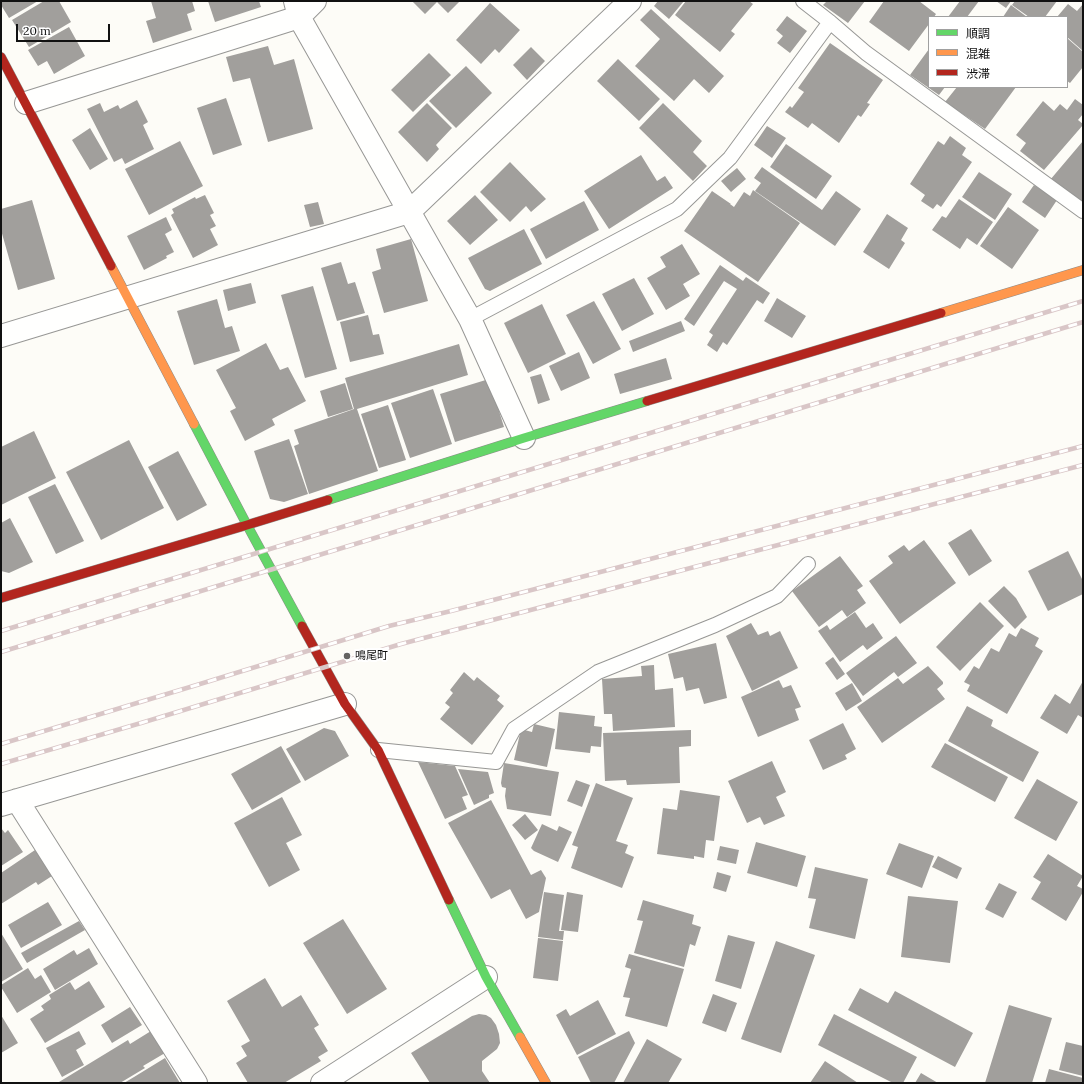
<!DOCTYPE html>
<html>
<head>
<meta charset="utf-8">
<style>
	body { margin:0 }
	#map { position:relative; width:1084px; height:1084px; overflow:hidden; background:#fdfcf7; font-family:Lora,"Noto Sans JP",serif }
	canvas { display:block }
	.frame { position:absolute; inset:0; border:2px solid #111; pointer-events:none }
	.legend { position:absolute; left:928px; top:16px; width:140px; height:72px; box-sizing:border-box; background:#fff; border:1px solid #a0a0a0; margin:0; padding:5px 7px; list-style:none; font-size:12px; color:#111 }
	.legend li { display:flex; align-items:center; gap:8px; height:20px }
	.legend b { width:20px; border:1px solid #a0a0a0 }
	.scale { position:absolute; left:16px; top:24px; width:94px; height:18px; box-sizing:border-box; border:2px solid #111; border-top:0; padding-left:5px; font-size:12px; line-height:14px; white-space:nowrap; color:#111; -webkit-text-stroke:3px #fff; paint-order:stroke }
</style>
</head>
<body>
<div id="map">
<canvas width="1084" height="1084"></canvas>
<div class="frame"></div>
<ul class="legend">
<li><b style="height:5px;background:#63d668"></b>順調</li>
<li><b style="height:5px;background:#ff974d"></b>混雑</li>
<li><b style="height:5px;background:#b3261e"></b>渋滞</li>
</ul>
<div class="scale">20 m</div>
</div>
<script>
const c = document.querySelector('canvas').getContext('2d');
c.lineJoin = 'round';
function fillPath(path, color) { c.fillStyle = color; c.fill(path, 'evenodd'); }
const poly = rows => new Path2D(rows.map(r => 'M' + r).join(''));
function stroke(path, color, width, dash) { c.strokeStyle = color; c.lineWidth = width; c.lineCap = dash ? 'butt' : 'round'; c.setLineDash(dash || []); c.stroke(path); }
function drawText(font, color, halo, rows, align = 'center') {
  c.font = font + ' Lora,"Noto Sans JP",serif'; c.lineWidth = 4; c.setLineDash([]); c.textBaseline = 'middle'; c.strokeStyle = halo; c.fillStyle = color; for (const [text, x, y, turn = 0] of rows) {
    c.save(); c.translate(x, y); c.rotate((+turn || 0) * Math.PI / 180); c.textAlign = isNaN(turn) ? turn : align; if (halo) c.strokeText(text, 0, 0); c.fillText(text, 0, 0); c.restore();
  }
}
fillPath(poly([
	[1,1,38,1,9,18,1,5],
	[44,1,59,1,71,22,29,47,12,20],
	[151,1,192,1,195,11,187,14,192,30,153,43,146,21,156,18],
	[208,1,259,1,261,7,215,22],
	[412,1,460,1,448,13,437,2,425,14],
	[658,1,684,1,669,19,654,6],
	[686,1,749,1,753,4,731,31,735,34,720,52,675,15],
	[827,1,865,1,848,23,823,5],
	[884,1,910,1,911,2,912,1,919,1,936,14,934,17,929,17,929,24,909,51,869,22],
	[960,1,979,1,967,17,948,17],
	[996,1,1011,1,1006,8],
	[1015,1,1057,1,1045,17,1029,17,1012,5],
	[490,3,520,30,499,53,495,49,481,64,456,40],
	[1068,4,1077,11,1083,4,1083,51,1067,37,1067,17,1057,17],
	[1011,5,1027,17,1003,17],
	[651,9,724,76,709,93,694,79,674,101,635,66,660,39,640,20],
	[787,16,807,31,790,53,777,43,783,36,776,30],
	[69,27,85,56,54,74,47,61,38,66,28,50],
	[1067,38,1083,52,1083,67,1070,83,1067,81],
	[830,43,883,80,867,103,870,104,861,117,858,115,839,143,812,123,808,128,785,112,790,106,792,108,804,92,798,88],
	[268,46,274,65,294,59,313,129,268,142,250,78,233,82,226,57],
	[531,47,545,61,527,80,513,65],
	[929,49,929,87,945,87,939,95,910,75],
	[429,53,451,75,413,112,391,90],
	[618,59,660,99,639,121,597,81],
	[466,66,492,93,456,128,429,101],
	[957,87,1016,87,985,129,945,102],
	[226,98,242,145,213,155,197,108],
	[1075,99,1083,105,1083,114,1078,120,1083,124,1083,125,1044,170,1020,151,1026,143,1016,135,1043,101,1054,111,1060,104,1067,110],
	[137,100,148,122,143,125,154,149,125,164,122,158,114,162,87,109,100,103,104,112,118,105,120,109],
	[427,103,452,128,436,145,439,149,427,162,398,132],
	[663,103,702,141,693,152,707,166,693,181,639,128],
	[767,126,786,138,772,158,754,145],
	[90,128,108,159,90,170,72,140],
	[950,136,966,148,962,155,972,162,941,207,937,204,933,209,921,201,925,195,910,184,938,141,944,145],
	[180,141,203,186,149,215,125,169],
	[1083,141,1083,207,1050,180],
	[786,144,832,176,816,199,770,167],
	[641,155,657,181,665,176,673,188,609,229,584,191],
	[510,162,546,199,531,212,526,206,510,222,480,192],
	[762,167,822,210,836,191,861,209,835,246,755,191,761,183,754,178],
	[737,168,746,179,731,192,721,181],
	[979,172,1012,194,995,220,962,197],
	[1034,185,1057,200,1045,218,1022,202],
	[753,190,800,223,758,282,684,231,712,191,731,204,730,204,734,207,744,192,750,196],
	[205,195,214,213,210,215,216,226,210,229,218,245,193,258,171,215,174,213,172,209,195,197,196,199],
	[475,195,498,220,470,245,447,221],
	[959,199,993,222,977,245,967,238,960,249,932,230,942,216,946,218],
	[32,200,55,279,18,290,1,230,1,209],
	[584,201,599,230,546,259,530,229],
	[318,202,324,224,310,227,304,205],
	[1008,207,1039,230,1012,269,980,246],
	[887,214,908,228,901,240,905,243,889,269,863,252],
	[166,217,172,230,165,234,174,252,166,256,167,258,144,270,127,236],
	[524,229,542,264,490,291,485,289,468,258],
	[411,239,428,301,384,313,372,272,381,269,376,249],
	[682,244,700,274,683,284,690,296,666,310,647,278,666,267,660,257],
	[341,262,348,284,355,282,365,313,337,321,321,268],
	[720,265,743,281,746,277,770,293,763,304,757,300,727,345,723,342,717,352,707,345,713,335,709,332,737,289,724,281,694,326,684,319],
	[634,278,654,314,622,331,602,294],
	[251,283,256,303,228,311,223,290],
	[313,286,337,369,305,378,281,295],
	[777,298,806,316,792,338,764,321],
	[217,299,225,328,232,326,240,351,194,365,177,311],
	[594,301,621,349,593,364,566,315],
	[542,304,566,354,528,373,504,323],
	[368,315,373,335,379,334,384,354,350,362,340,322],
	[681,321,685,331,633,352,629,341],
	[266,343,280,370,288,367,306,401,272,419,275,425,245,441,230,411,236,408,216,370],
	[459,344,468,375,357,409,378,471,309,494,294,446,299,444,294,430,354,409,345,378],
	[579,352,590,378,561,391,549,366],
	[666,358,672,379,620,394,614,374],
	[541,374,550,400,538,404,530,377],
	[489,379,504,427,455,442,440,394],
	[345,383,353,409,328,417,320,391],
	[433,389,452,444,410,458,391,403],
	[388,405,406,460,379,468,361,414],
	[34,431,56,478,1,505,1,447],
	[289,439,308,494,284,502,270,499,254,451],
	[129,440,164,508,101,540,66,472],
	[178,451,207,505,177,521,148,467],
	[55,484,84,541,56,554,28,497],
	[10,518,33,562,9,573,1,571,1,523],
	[971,529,992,561,969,576,948,543],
	[924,540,956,583,900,624,869,581,893,563,888,556,904,545,909,551],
	[1068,551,1083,581,1083,594,1048,611,1028,571],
	[840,556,863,586,857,590,866,603,847,617,842,610,819,627,792,591],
	[1004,586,1016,598,1027,617,1015,629,988,601],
	[980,602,1004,626,960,671,936,647],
	[855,612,866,628,873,623,883,638,867,650,863,645,840,662,818,631,827,625,830,630],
	[751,623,758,635,768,631,770,636,780,631,798,668,752,691,726,636],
	[1021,628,1039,638,1035,646,1043,651,1007,714,967,691,970,685,964,682,974,666,979,669,991,648,999,652,1009,633,1016,637],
	[896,636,917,663,898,677,894,672,863,696,846,673],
	[716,643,727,698,704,704,699,688,686,691,683,677,674,679,668,654],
	[833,657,845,674,837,680,825,663],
	[654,665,655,690,673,688,675,727,613,731,612,714,604,714,602,679,642,676,641,666],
	[928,666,943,682,943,684,937,689,945,699,882,743,857,707,898,678,903,684],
	[464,672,474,681,477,677,500,696,497,700,504,706,472,745,440,719,450,707,445,703,453,693,450,690],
	[779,680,783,688,791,685,801,707,795,709,799,720,758,737,741,697],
	[1083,681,1083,718,1078,715,1067,734,1040,718,1055,694,1070,704],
	[852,683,862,701,846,711,835,693],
	[967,706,993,720,991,726,1039,752,1023,782,948,741],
	[559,712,595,716,594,726,602,727,601,747,591,746,590,753,555,749],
	[843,723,856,749,845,755,847,759,823,770,809,740],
	[534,724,555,729,547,767,514,760,521,729,532,732],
	[324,728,335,731,349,756,305,781,286,749],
	[691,730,691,746,679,747,680,783,627,785,626,780,605,781,603,733],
	[945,743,1008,777,995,802,931,767],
	[281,746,301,782,252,810,231,774],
	[772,761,786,792,776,797,785,816,764,825,760,817,747,823,728,781],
	[418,762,455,766,468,795,462,797,467,809,445,819],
	[504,763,559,772,551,816,507,809,505,796,506,788,502,787,501,783],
	[458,769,488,772,494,793,489,795,489,798,474,805],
	[1037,779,1078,802,1056,841,1014,818],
	[576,780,590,785,582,807,567,801],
	[596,783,633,798,616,841,628,845,625,853,634,857,622,888,571,868,578,847,572,845],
	[680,790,720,796,714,841,706,840,704,858,694,856,694,859,657,854,663,808,677,810],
	[282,797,302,835,286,843,300,870,269,887,234,823],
	[491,800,531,875,541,870,546,878,539,912,526,919,510,889,491,899,448,823],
	[525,814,538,830,525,840,512,825],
	[542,824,557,831,559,826,572,832,558,862,534,851,531,848],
	[1,828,5,833,8,830,23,852,1,866],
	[756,842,806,856,797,887,747,873],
	[899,843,934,856,922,888,886,874],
	[720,846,739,850,736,864,717,860],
	[35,850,52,876,38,885,36,882,1,904,1,873],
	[1048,854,1083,876,1077,886,1083,889,1083,892,1066,921,1031,899,1041,882,1033,877],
	[938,856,962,868,957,879,932,867],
	[815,867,868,879,855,939,809,928,816,899,808,898],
	[717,872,731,876,726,892,713,888],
	[999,883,1017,892,1003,918,985,909],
	[544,892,564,895,559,931,564,931,563,940,538,937],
	[567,892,583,895,578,932,561,930],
	[908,896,958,901,950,963,901,957],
	[643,900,694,915,692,924,701,927,695,946,690,944,684,967,634,953,643,921,637,920],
	[48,902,62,925,21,948,8,925],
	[343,919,387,989,347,1014,303,943],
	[79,921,85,930,27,963,21,953],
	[1,933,23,969,1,982],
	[728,935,755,942,741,989,715,981],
	[538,938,563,941,558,981,533,978],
	[776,941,815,955,781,1053,741,1039],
	[89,948,98,964,55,990,43,969,74,950,77,955],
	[629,954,684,969,667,1027,625,1016,630,998,623,997,631,969,625,967],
	[28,968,35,979,41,975,51,992,17,1013,1,987,1,985],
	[265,978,282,1007,301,995,319,1025,314,1028,328,1051,318,1057,321,1061,284,1083,248,1083,236,1063,247,1056,241,1046,250,1041,227,1001],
	[89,981,105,1007,45,1043,30,1019,44,1010,41,1006,51,999,49,995,70,982,75,990],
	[860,988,888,1003,895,991,973,1033,955,1067,848,1010],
	[713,994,737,1003,726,1032,702,1023],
	[598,1000,616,1034,577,1055,556,1015,566,1009,570,1016],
	[1009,1005,1052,1018,1032,1083,985,1083],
	[130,1007,142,1025,112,1043,101,1025],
	[479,1014,486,1015,491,1018,496,1025,499,1034,500,1043,497,1049,482,1061,482,1071,490,1083,430,1083,411,1053,472,1016],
	[834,1014,917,1057,903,1083,893,1083,818,1045],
	[1,1015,18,1043,1,1053],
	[79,1031,86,1044,76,1050,84,1065,62,1077,46,1048],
	[151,1031,165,1053,143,1066,145,1068,120,1083,59,1083,59,1082,128,1040,130,1044],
	[629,1031,635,1043,614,1083,591,1083,578,1057],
	[647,1039,682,1059,668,1083,623,1083],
	[1066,1042,1083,1046,1083,1076,1059,1070],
	[165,1058,180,1083,124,1083,134,1077],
	[825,1061,858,1083,810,1083],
	[1049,1069,1083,1078,1083,1083,1045,1083],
	[921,1073,938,1083,915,1083]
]), '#a19f9c');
const lane = poly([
	[803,1,830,22,866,53,1083,211],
	[470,319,677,209,730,158,830,22],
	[378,750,496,762,514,729,598,672,715,625,777,596,808,564]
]);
const street = poly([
	[295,1,299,17,470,319,524,438],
	[26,103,299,17,315,1],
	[1,336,409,212,630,1],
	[17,800,196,1083],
	[1,805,345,704],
	[322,1083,486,977]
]);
const fast = poly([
	[194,424,247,525,302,626],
	[328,500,524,438,647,401],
	[449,900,486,977,520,1037]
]);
const slow = poly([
	[111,266,194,424],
	[941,313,1083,270],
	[520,1037,546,1083]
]);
const jam = poly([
	[1,57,111,266],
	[647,401,941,313],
	[1,598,247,525,328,500],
	[302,626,345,704,378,750,449,900]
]);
stroke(lane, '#979795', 16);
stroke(street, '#979795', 24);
stroke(fast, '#8e8d8b', 10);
stroke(slow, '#8e8d8b', 10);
stroke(jam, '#8e8d8b', 10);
stroke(lane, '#fffffe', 14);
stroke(street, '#fffffe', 22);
stroke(fast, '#63d668', 9);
stroke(slow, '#ff974d', 9);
stroke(jam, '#b3261e', 9);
const rail = poly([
	[1,631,1083,301],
	[1,652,1083,322],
	[1,744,200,684,389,626,451,611,1083,446],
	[1,764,141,723,401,644,1083,465]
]);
stroke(rail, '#d9c6c7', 4.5);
stroke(rail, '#fff', 3, [9]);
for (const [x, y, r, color] of [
	[347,656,4,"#646362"]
]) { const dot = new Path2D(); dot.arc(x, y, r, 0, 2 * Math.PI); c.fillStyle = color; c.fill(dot); stroke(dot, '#fff', 1.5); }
drawText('11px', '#111', '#fff', [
	["鳴尾町",355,656]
], 'left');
</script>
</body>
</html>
